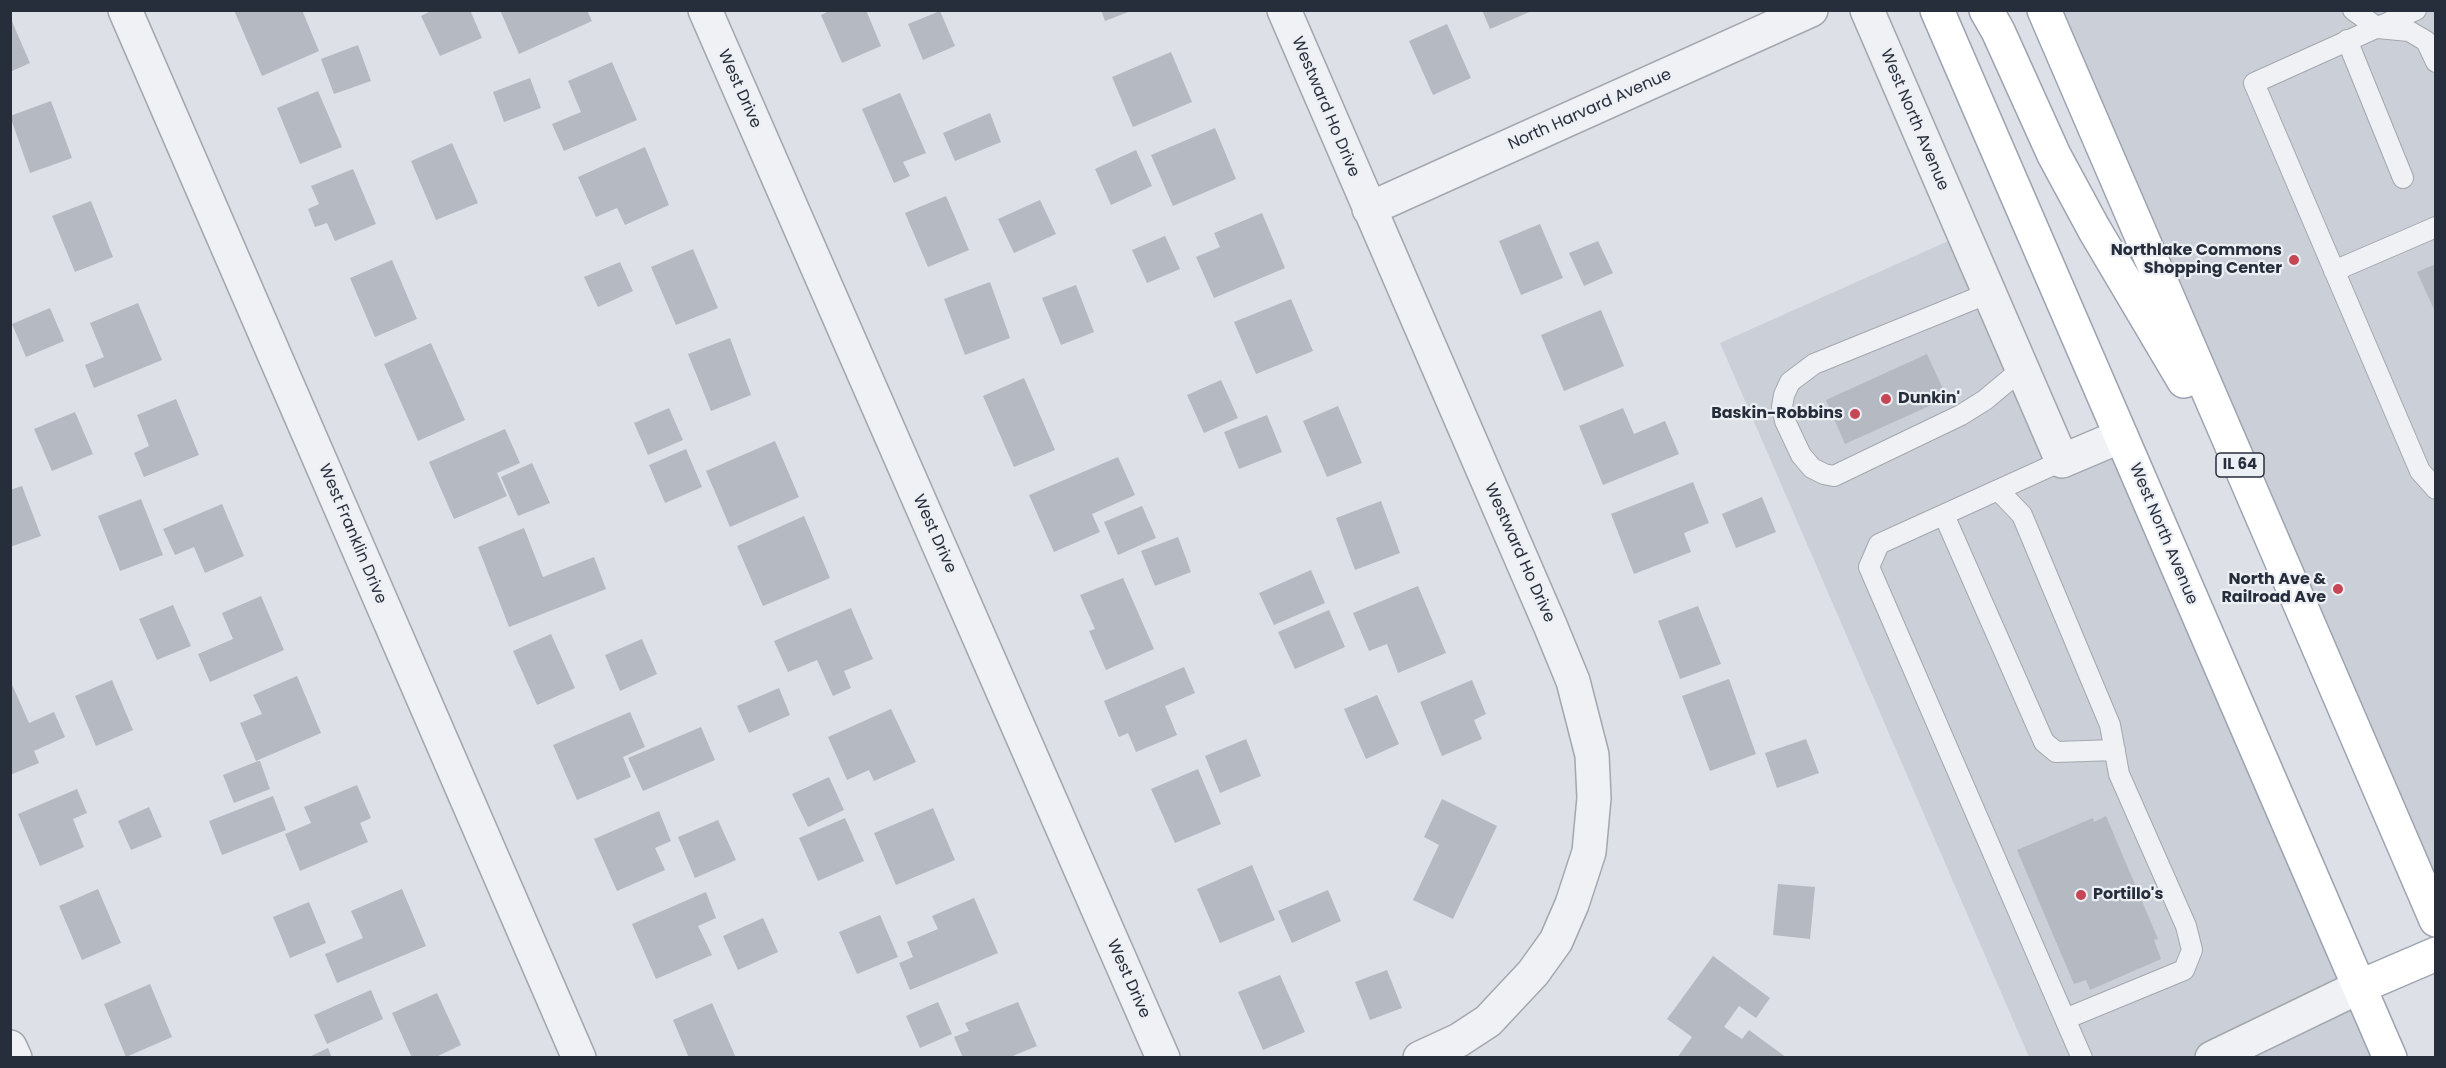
<!DOCTYPE html>
<html>
<head>
<meta charset="utf-8">
<style>
	body { margin:0 }
	#map { position:relative; width:2446px; height:1068px; overflow:hidden; background:#dde0e6; font-family:Poppins,sans-serif }
	canvas { display:block }
	.frame { position:absolute; inset:0; border:12px solid #272e3b; pointer-events:none }
</style>
</head>
<body>
<div id="map">
<canvas width="2446" height="1068"></canvas>
<div class="frame"></div>
</div>
<script>
const c = document.querySelector('canvas').getContext('2d');
c.lineJoin = 'round';
function fillPath(path, color) { c.fillStyle = color; c.fill(path, 'evenodd'); }
const poly = rows => new Path2D(rows.map(r => 'M' + r).join(''));
function stroke(path, color, width, dash) { c.strokeStyle = color; c.lineWidth = width; c.lineCap = dash ? 'butt' : 'round'; c.setLineDash(dash || []); c.stroke(path); }
function drawText(font, color, halo, rows, align = 'center') {
  c.font = font + ' Poppins,sans-serif'; c.lineWidth = 4.5; c.setLineDash([]); c.textBaseline = 'middle'; c.strokeStyle = halo; c.fillStyle = color; for (const [text, x, y, turn = 0] of rows) {
    c.save(); c.translate(x, y); c.rotate((+turn || 0) * Math.PI / 180); c.textAlign = isNaN(turn) ? turn : align; if (halo) c.strokeText(text, 0, 0); c.fillText(text, 0, 0); c.restore();
  }
}
fillPath(poly([
	[2044,11,2435,11,2435,920],
	[1964,234,2062,460,2121,436,2390,1057,2029,1057,1720,343]
]), '#cbcfd7');
fillPath(poly([
	[234,10,302,10,319,51,262,76],
	[433,10,470,10,482,38,440,56,421,16],
	[500,10,587,10,592,21,519,54],
	[831,10,866,10,881,46,842,63,821,15],
	[1101,10,1131,10,1131,11,1105,21],
	[1482,10,1534,10,1490,29],
	[940,11,955,46,923,60,908,24],
	[10,17,30,63,10,72],
	[1447,24,1471,78,1433,95,1409,41],
	[358,45,371,81,334,94,321,59],
	[1171,52,1192,102,1133,127,1112,77],
	[612,62,637,120,564,151,552,124,581,112,568,81],
	[530,78,541,108,504,122,493,92],
	[318,91,342,147,300,164,277,108],
	[900,93,926,153,903,162,910,176,894,183,862,109],
	[51,101,72,158,30,173,10,116],
	[990,113,1001,142,955,161,943,133],
	[1215,128,1236,179,1173,206,1151,155],
	[452,143,478,203,436,220,411,161],
	[645,147,669,205,625,225,617,208,596,217,578,177],
	[1136,150,1152,186,1111,205,1095,169],
	[353,169,376,224,335,241,327,223,315,227,308,209,319,204,311,186],
	[946,196,969,250,928,267,905,213],
	[1040,200,1056,234,1014,253,998,219],
	[91,201,113,257,75,272,52,216],
	[1262,213,1285,268,1214,298,1196,257,1220,247,1214,233],
	[1540,224,1563,278,1521,295,1499,241],
	[1165,236,1180,269,1147,283,1132,250],
	[1598,241,1613,273,1584,286,1569,253],
	[693,249,718,308,676,325,651,267],
	[392,260,417,319,375,337,350,278],
	[620,262,633,291,598,307,584,277],
	[2436,264,2436,314,2417,272],
	[990,282,1010,338,965,355,944,299],
	[1076,285,1094,332,1061,345,1042,298],
	[1291,299,1313,351,1256,374,1234,322],
	[138,303,162,360,94,388,85,365,104,357,90,323],
	[50,308,64,341,26,357,12,324],
	[1601,310,1624,366,1564,391,1541,335],
	[730,338,751,395,711,411,688,354],
	[431,343,465,420,418,441,384,364],
	[1927,354,1947,398,1845,444,1826,400],
	[1024,378,1055,450,1014,467,983,396],
	[1221,380,1238,418,1204,433,1187,395],
	[176,399,199,455,144,477,134,453,149,446,137,415],
	[1338,406,1362,463,1327,477,1303,421],
	[669,408,683,440,648,455,634,423],
	[1623,408,1634,434,1665,421,1679,454,1603,485,1579,426],
	[75,412,93,454,52,471,34,429],
	[1267,415,1282,452,1239,469,1224,432],
	[505,429,520,463,497,473,507,496,454,519,429,462],
	[775,441,799,497,730,527,706,471],
	[686,449,702,487,665,503,649,465],
	[1118,457,1135,495,1092,514,1100,532,1054,552,1029,495],
	[532,463,550,503,518,516,501,477],
	[1693,482,1709,523,1684,533,1691,552,1634,574,1611,514],
	[22,486,41,536,10,547,10,490],
	[1762,497,1776,532,1736,548,1722,514],
	[141,499,163,555,120,571,98,516],
	[1381,501,1400,553,1355,570,1336,518],
	[222,504,244,556,205,573,194,547,175,555,163,529],
	[1142,506,1156,538,1118,555,1104,522],
	[804,516,830,578,763,606,737,546],
	[524,528,543,577,594,557,606,589,509,627,478,547],
	[1178,537,1191,572,1155,586,1141,551],
	[1311,570,1325,603,1274,625,1259,593],
	[1123,578,1154,649,1106,670,1089,631,1095,629,1080,595],
	[1418,586,1446,653,1398,673,1387,644,1369,651,1353,613],
	[261,596,284,650,210,682,198,654,233,639,222,613],
	[173,605,191,646,157,660,139,619],
	[1698,606,1721,664,1680,679,1658,621],
	[851,608,873,659,844,671,851,688,833,696,817,660,788,672,774,641],
	[1329,610,1345,647,1295,669,1278,632],
	[551,634,575,688,537,705,513,651],
	[642,639,657,674,620,691,605,655],
	[1184,667,1195,693,1165,706,1177,735,1136,752,1128,733,1119,737,1104,701],
	[297,676,321,733,256,761,240,723,262,714,253,695],
	[1729,679,1756,754,1710,771,1682,696],
	[10,680,29,723,54,712,65,737,34,751,39,763,10,775],
	[112,680,133,730,96,746,75,696],
	[1472,680,1486,714,1474,720,1482,739,1442,756,1420,702],
	[779,688,790,715,749,733,737,706],
	[1377,695,1399,744,1366,759,1344,709],
	[891,709,916,762,874,781,869,770,847,780,828,737],
	[630,712,645,747,623,757,631,777,577,800,553,745],
	[701,727,715,760,643,791,628,758],
	[1246,739,1261,776,1220,793,1205,756],
	[1806,739,1819,773,1777,788,1765,753],
	[258,761,260,761,270,789,234,803,223,775],
	[1198,769,1221,824,1175,843,1151,789],
	[829,777,844,810,808,827,792,794],
	[357,785,371,818,360,823,368,842,300,871,285,834,311,823,304,807],
	[77,789,87,813,73,819,84,847,40,866,18,814],
	[273,796,286,830,222,855,209,821],
	[1442,799,1497,826,1453,919,1413,900,1439,845,1424,837],
	[149,807,162,837,131,850,118,821],
	[933,808,955,860,896,885,874,833],
	[659,811,671,841,655,848,665,870,617,891,594,839],
	[2106,816,2158,939,2154,940,2161,959,2090,990,2086,980,2074,984,2017,850,2093,818,2094,822],
	[845,818,864,861,818,881,799,838],
	[718,820,736,860,695,878,678,837],
	[1252,865,1275,920,1220,943,1197,889],
	[1778,884,1815,887,1810,939,1773,935],
	[98,889,121,943,82,960,59,906],
	[402,889,426,946,337,983,325,954,363,938,351,911],
	[1328,890,1341,921,1292,943,1278,911],
	[706,892,716,918,698,926,712,955,656,979,632,924],
	[974,898,998,953,910,990,899,963,913,957,907,942,938,929,932,916],
	[309,902,326,943,290,958,273,917],
	[880,915,898,957,857,974,839,932],
	[763,918,778,952,738,970,723,936],
	[1713,956,1770,998,1756,1018,1739,1006,1724,1027,1742,1039,1749,1030,1787,1058,1677,1058,1692,1037,1667,1019],
	[1387,970,1402,1008,1370,1020,1355,982],
	[1280,975,1305,1032,1263,1050,1238,992],
	[150,984,172,1037,126,1057,104,1004],
	[371,990,383,1019,327,1044,314,1015],
	[437,993,461,1045,434,1058,412,1058,392,1013],
	[938,1002,952,1034,920,1048,906,1016],
	[1018,1002,1037,1046,1008,1058,963,1058,954,1037,969,1031,965,1023],
	[712,1003,736,1058,689,1058,673,1020],
	[328,1048,332,1058,307,1058]
]), '#b4b9c2');
const lane = poly([
	[2353,10,2378,28,2409,31,2426,41,2436,62],
	[2416,10,2254,83,2420,471,2436,489],
	[2347,40,2403,178],
	[2334,271,2436,227],
	[1989,293,1814,364,1790,382,1784,395,1782,407,1785,421,1801,455,1812,468,1824,474,1834,476,1961,415,1985,400,2022,369],
	[1998,490,2062,461],
	[1944,515,2044,742,2056,752,2115,750],
	[2065,1019,2184,970,2192,950,2186,926,2119,774,2110,725,2022,515,1998,490,1879,544,1869,567,2065,1019,2082,1058]
]);
const street = poly([
	[125,10,579,1058],
	[705,10,1163,1058],
	[1284,10,1550,625,1573,681,1592,755,1594,798,1589,852,1572,904,1556,941,1533,973,1488,1021,1459,1040,1420,1058],
	[1867,10,2062,461,2121,436],
	[1369,209,1811,10],
	[10,1047,15,1058],
	[2212,1058,2359,987]
]);
const primary = poly([
	[1937,10,2390,1058],
	[1986,10,1998,31,2054,155,2094,229,2184,381],
	[2044,10,2436,920],
	[2359,987,2436,954]
]);
stroke(lane, '#a3a7af', 22);
stroke(street, '#a3a7af', 36);
stroke(primary, '#9da4b1', 36);
stroke(lane, '#eff1f4', 20);
stroke(street, '#eff1f4', 33);
stroke(primary, '#fff', 33);
for (const [x, y, r, color] of [
	[2294,260,6,"#c64655"],
	[1886,399,6,"#c64655"],
	[1855,414,6,"#c64655"],
	[2338,589,6,"#c64655"],
	[2081,895,6,"#c64655"]
]) { const dot = new Path2D(); dot.arc(x, y, r, 0, 2 * Math.PI); c.fillStyle = color; c.fill(dot); stroke(dot, '#eceff4', 2); }
for (const [x, y, w] of [
	[2240,465,48]
]) { const box = new Path2D(); box.roundRect(x - w / 2, y - 12, w, 24, 4.5); c.fillStyle = '#eceff4'; c.fill(box); stroke(box, '#272e3b', 1.5); }
drawText('bold 15px', '#272e3b', null, [
	["IL 64",2240,465]
]);
drawText('16px', '#272e3b', '#eceff4', [
	["West Drive",739,89,66],
	["Westward Ho Drive",1325,107,67],
	["North Harvard Avenue",1590,110,-24],
	["West North Avenue",1914,120,67],
	["West Franklin Drive",352,534,67],
	["West Drive",934,534,66],
	["West North Avenue",2163,534,67],
	["Westward Ho Drive",1519,553,66],
	["West Drive",1128,979,66]
]);
drawText('bold 16px', '#272e3b', '#eceff4', [
	["Northlake Commons",2282,251],
	["Shopping Center",2282,269],
	["Dunkin'",1898,399,"left"],
	["Baskin-Robbins",1843,414],
	["North Ave &",2326,580],
	["Railroad Ave",2326,598],
	["Portillo's",2093,895,"left"]
], 'right');
</script>
</body>
</html>
